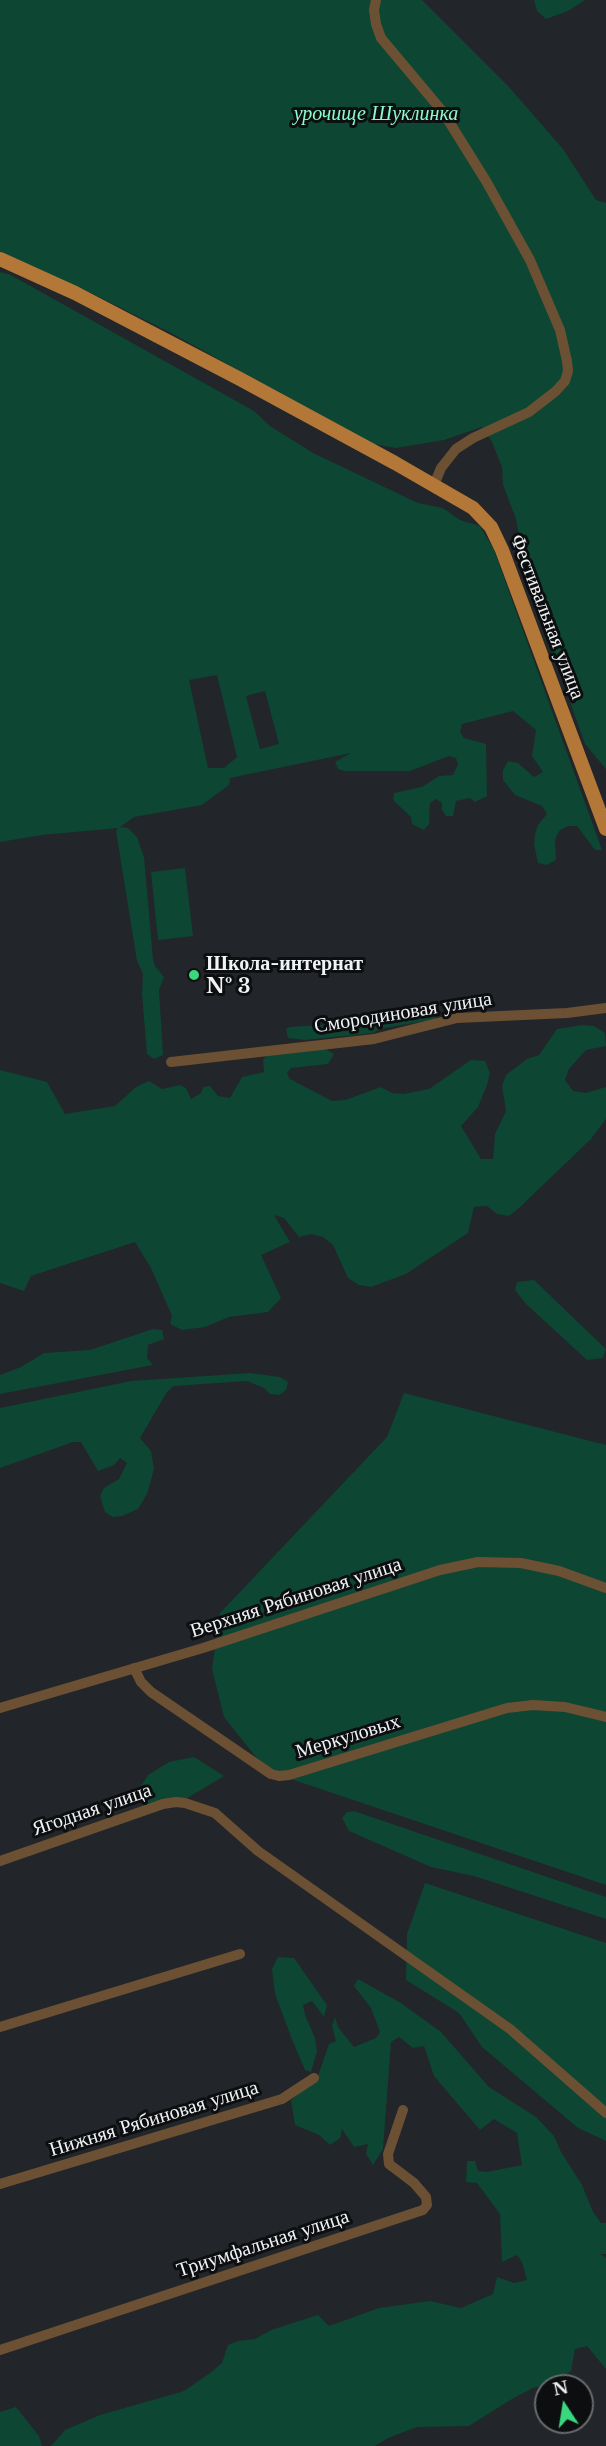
<!DOCTYPE html>
<html>
<head>
<meta charset="utf-8">
<style>
	body { margin:0 }
	#map { position:relative; width:606px; height:2446px; overflow:hidden; background:#222529; font-family:"Libre Baskerville",serif }
	canvas { display:block }
	.north { position:absolute; left:534px; top:2374px; width:60px; height:60px; box-sizing:border-box; background:#0d0e10; border:2px solid #686a6c; border-radius:50%; rotate:348deg; font-size:16px; font-weight:700; line-height:24px; text-align:center; color:#f0f3f5 }
	.north::after { content:''; display:block; margin:auto; width:21px; height:27px; background:#39d87f; clip-path:polygon(50% 0,100% 100%,50% 72%,0 100%) }
</style>
</head>
<body>
<div id="map">
<canvas width="606" height="2446"></canvas>
<div class="north">N</div>
</div>
<script>
const c = document.querySelector('canvas').getContext('2d');
c.lineJoin = 'round';
function fillPath(path, color) { c.fillStyle = color; c.fill(path, 'evenodd'); }
const poly = rows => new Path2D(rows.map(r => 'M' + r).join(''));
function stroke(path, color, width, dash) { c.strokeStyle = color; c.lineWidth = width; c.lineCap = dash ? 'butt' : 'round'; c.setLineDash(dash || []); c.stroke(path); }
function drawText(font, color, halo, rows, align = 'center') {
  c.font = font + ' "Libre Baskerville",serif'; c.lineWidth = 6; c.setLineDash([]); c.textBaseline = 'middle'; c.strokeStyle = halo; c.fillStyle = color; for (const [text, x, y, turn = 0] of rows) {
    c.save(); c.translate(x, y); c.rotate((+turn || 0) * Math.PI / 180); c.textAlign = isNaN(turn) ? turn : align; if (halo) c.strokeText(text, 0, 0); c.fillText(text, 0, 0); c.restore();
  }
}
fillPath(poly([
	[0,0,422,0,509,87,563,149,596,200,606,203,606,769,585,744,529,588,516,519,503,485,502,467,492,442,482,427,444,440,396,448,373,444,171,333,87,291,0,256],
	[534,0,585,0,568,11,546,19,537,11],
	[0,272,9,274,254,411,270,426,313,453,418,503,443,508,460,520,480,526,494,550,602,850,595,850,577,826,568,826,559,831,555,840,556,860,547,865,538,863,534,844,535,834,538,825,547,814,542,806,515,795,503,780,503,770,508,761,518,763,534,777,543,772,532,756,536,730,513,711,462,724,460,732,464,738,486,744,487,796,475,802,470,798,456,801,453,816,446,816,442,810,442,803,436,799,430,803,429,824,424,830,412,824,411,817,393,800,394,793,422,787,439,776,453,775,458,764,456,758,449,756,410,771,345,771,338,769,335,762,351,753,230,778,229,785,202,805,134,817,120,827,128,828,137,837,144,857,153,959,155,966,164,977,159,990,163,1055,154,1059,147,1054,142,993,143,974,137,961,116,831,118,828,42,835,0,842],
	[217,675,237,757,224,768,208,768,189,680],
	[265,691,279,744,260,749,246,696],
	[185,868,193,936,158,940,151,872],
	[435,1016,437,1019,379,1029,373,1033,305,1040,288,1038,286,1029,290,1027,336,1024,346,1026],
	[582,1025,594,1026,605,1033,606,1046,586,1050,569,1069,565,1080,573,1091,586,1093,606,1087,606,1119,591,1139,519,1208,509,1216,497,1214,487,1206,474,1207,468,1233,406,1274,371,1287,359,1285,348,1278,333,1245,323,1237,311,1234,299,1237,284,1218,274,1215,290,1242,261,1255,281,1298,268,1312,229,1317,205,1327,182,1330,170,1324,172,1316,151,1268,135,1242,31,1276,24,1291,0,1283,0,1070,47,1082,65,1114,115,1106,136,1087,149,1081,162,1089,180,1085,186,1088,191,1099,201,1093,203,1087,210,1086,218,1096,230,1098,242,1077,264,1072,263,1060,267,1055,324,1048,334,1054,328,1064,291,1068,287,1073,290,1079,332,1101,345,1100,381,1087,392,1093,404,1094,429,1089,471,1060,485,1061,490,1073,487,1085,478,1107,461,1126,481,1159,493,1159,495,1134,506,1111,502,1086,506,1075,527,1059,539,1055,557,1029],
	[534,1280,606,1349,603,1358,587,1360,526,1304,515,1290,517,1282],
	[153,1329,162,1330,164,1339,148,1345,147,1358,153,1365,0,1394,0,1375,21,1367,44,1353,90,1350],
	[250,1373,280,1377,288,1382,286,1390,279,1395,270,1394,264,1388,247,1381,174,1386,167,1392,140,1438,151,1451,154,1469,147,1494,138,1509,122,1516,113,1517,105,1512,100,1496,104,1488,119,1479,127,1463,120,1458,114,1465,98,1471,81,1442,73,1442,0,1468,0,1408,131,1381],
	[404,1393,606,1445,606,1885,267,1771,224,1717,212,1669,220,1613,387,1437],
	[194,1757,224,1776,179,1803,146,1806,141,1786,148,1775,169,1762],
	[354,1811,606,1897,606,1919,474,1876,431,1867,349,1831,342,1818,347,1812],
	[425,1883,606,1943,606,2141,578,2128,482,2047,459,2013,406,1980,407,1934],
	[278,1957,294,1958,327,2005,324,2017,312,2001,303,2005,305,2015,315,2038,317,2051,311,2072,305,2070,293,2042,275,1994,272,1969],
	[358,1979,401,2003,441,2032,489,2087,536,2117,554,2136,561,2152,582,2185,593,2212,601,2223,606,2223,606,2254,600,2254,606,2258,606,2369,587,2346,575,2349,571,2371,552,2383,533,2388,512,2399,469,2426,417,2427,388,2438,375,2446,51,2446,65,2430,100,2415,184,2391,210,2373,222,2363,228,2345,238,2341,255,2339,271,2330,318,2315,329,2326,379,2308,430,2301,461,2308,493,2294,497,2277,514,2283,527,2280,522,2262,517,2255,502,2262,500,2214,477,2183,466,2182,467,2161,475,2161,478,2171,487,2172,522,2165,517,2133,494,2119,480,2130,434,2076,424,2046,413,2048,399,2037,391,2042,383,2149,373,2165,366,2154,368,2144,354,2147,342,2129,340,2138,330,2145,319,2135,295,2125,291,2100,317,2079,329,2044,336,2041,332,2026,335,2017,338,2027,354,2047,376,2038,380,2032,371,2008,354,1986],
	[16,2407,39,2436,42,2446,0,2446,0,2412]
]), '#0d4632');
stroke(poly([
	[376,0,374,10,376,24,381,38,443,112,486,181,530,260,560,330,567,361,568,371,565,381,556,391,529,412,473,438,456,449,441,468,434,485],
	[171,1062,374,1039,457,1018,567,1013,606,1008],
	[134,1668,141,1682,151,1692,271,1774,279,1776,289,1775,507,1708,533,1705,565,1707,606,1717],
	[0,1708,203,1648,440,1570,478,1562,521,1563,559,1571,606,1588],
	[0,1861,163,1804,176,1802,185,1803,215,1813,258,1851,510,2029,606,2113],
	[0,2027,240,1954],
	[0,2184,282,2099,314,2078],
	[0,2350,423,2210,427,2205,426,2197,414,2183,389,2164,388,2154,403,2110]
]), '#6c5033', 10);
stroke(poly([
	[0,259,75,293,240,379,395,463,473,508,491,527,502,550,606,829]
]), '#b37838', 14);
for (const [x, y, r, color] of [
	[194,975,6,"#39d87f"]
]) { const dot = new Path2D(); dot.arc(x, y, r, 0, 2 * Math.PI); c.fillStyle = color; c.fill(dot); stroke(dot, '#0d0e10', 2); }
drawText('italic 20px', '#8afccb', '#0d0e10', [
	["урочище Шуклинка",376,114]
]);
drawText('20px', '#f0f3f5', '#0d0e10', [
	["Фестивальная улица",547,617,69],
	["Смородиновая улица",403,1013,-9],
	["Верхняя Рябиновая улица",296,1598,-18],
	["Меркуловых",348,1737,-17],
	["Ягодная улица",92,1810,-19],
	["Нижняя Рябиновая улица",154,2119,-17],
	["Триумфальная улица",263,2244,-18]
]);
drawText('bold 20px', '#f0f3f5', '#0d0e10', [
	["Школа-интернат",206,964],
	["№ 3",206,987]
], 'left');
</script>
</body>
</html>
